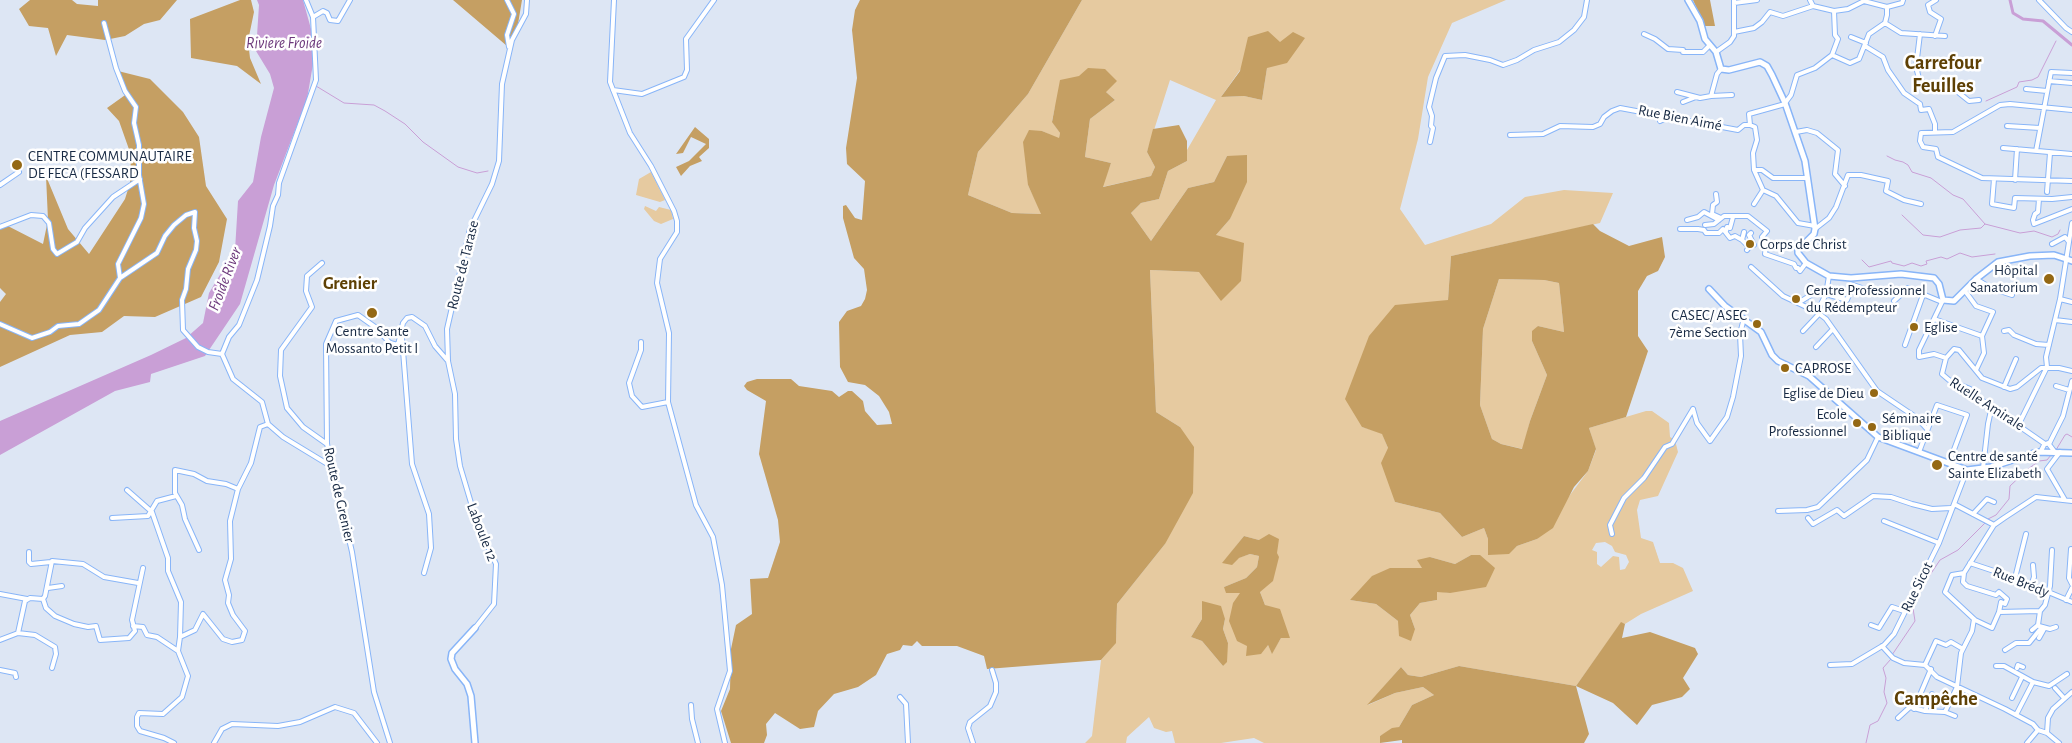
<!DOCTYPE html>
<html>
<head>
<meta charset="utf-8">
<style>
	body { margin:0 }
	canvas { display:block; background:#dde6f4 }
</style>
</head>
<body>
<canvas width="2072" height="743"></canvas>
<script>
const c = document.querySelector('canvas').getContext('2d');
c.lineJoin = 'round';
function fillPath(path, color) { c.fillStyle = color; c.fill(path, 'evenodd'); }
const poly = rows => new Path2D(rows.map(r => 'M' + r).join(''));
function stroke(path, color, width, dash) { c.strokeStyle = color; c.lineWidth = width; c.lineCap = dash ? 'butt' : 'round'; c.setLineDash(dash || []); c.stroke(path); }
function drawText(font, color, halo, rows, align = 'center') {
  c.font = font + ' "Alegreya Sans",sans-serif'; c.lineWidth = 5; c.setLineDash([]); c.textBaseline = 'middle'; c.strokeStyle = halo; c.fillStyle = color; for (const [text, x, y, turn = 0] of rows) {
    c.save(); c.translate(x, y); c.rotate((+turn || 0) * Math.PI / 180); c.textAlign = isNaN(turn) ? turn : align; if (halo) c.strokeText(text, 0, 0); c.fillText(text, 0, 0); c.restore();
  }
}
fillPath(poly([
	[1082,0,1506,0,1452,23,1428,77,1418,139,1400,209,1425,245,1491,224,1525,197,1564,190,1613,193,1600,223,1451,256,1448,300,1362,427,1382,433,1388,448,1395,502,1440,513,1462,537,1484,528,1488,539,1508,554,1517,546,1537,539,1588,471,1596,450,1589,428,1646,411,1652,411,1669,423,1670,437,1675,440,1678,452,1658,496,1640,500,1637,510,1641,538,1653,542,1660,563,1673,563,1683,568,1693,591,1641,614,1625,624,1621,623,1576,686,1459,666,1421,677,1408,675,1401,667,1368,705,1395,693,1423,687,1434,695,1412,705,1399,727,1380,736,1380,743,1264,743,1254,738,1221,743,1175,743,1172,731,1166,732,1154,728,1149,717,1127,737,1126,743,1085,743,1092,736,1101,660,1116,642,1117,604,1165,544,1180,427,1156,412,1150,270,1199,272,1216,235,1230,219,1247,156,1227,156,1214,182,1188,188,1151,241,1131,213,1141,203,1159,199,1168,171,1187,161,1187,150,1216,100,1170,80,1147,152,1155,167,1151,176,1102,187,1111,163,1085,157,1090,119,1115,100,1106,92,1055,107,1052,121,1060,133,1059,139,1042,131,1028,185,1042,214,1012,213,968,195,978,152,1028,94],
	[1280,42,1267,68,1262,100,1244,96,1221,97,1240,70],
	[1244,536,1259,540,1260,592,1265,605,1290,638,1281,638,1272,653,1241,593,1224,587,1246,578,1257,567,1259,556,1250,554,1223,563],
	[1605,542,1612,546,1615,552,1626,555,1629,562,1625,569,1620,570,1619,557,1613,556,1601,567,1597,564,1597,552,1592,550,1596,543],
	[1471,555,1450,593,1437,591,1437,600,1420,603,1410,615,1415,629,1398,621,1376,604,1350,600,1422,568,1430,557,1455,564],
	[1202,619,1225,619,1223,629,1228,643,1223,666,1202,641,1191,637],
	[651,172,665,200,660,202,636,195,639,179],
	[645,206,656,211,659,207,671,210,673,219,661,224,654,221,644,209],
	[1499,279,1544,280,1559,283,1564,332,1538,326,1532,341,1547,375,1530,421,1523,449,1501,444,1492,439,1480,405,1483,329]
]), '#e6caa0');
fillPath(poly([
	[30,0,72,0,77,4,98,6,98,0,177,0,160,20,144,24,125,36,105,40,67,35,56,56,48,28,29,26,19,9],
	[240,0,251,0,254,12,248,41,250,58,261,84,237,66,191,58,190,19],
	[453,0,522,0,518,24,507,46],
	[860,0,1082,0,1028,94,978,152,968,195,1012,213,1041,214,1028,185,1023,142,1029,130,1042,131,1059,138,1060,133,1052,122,1060,80,1079,76,1088,68,1105,69,1117,81,1106,92,1115,100,1090,119,1085,157,1111,163,1103,187,1151,176,1155,167,1147,152,1153,129,1179,125,1187,141,1187,161,1168,171,1159,199,1141,203,1131,213,1151,241,1188,188,1214,182,1227,156,1247,155,1247,182,1230,219,1216,235,1244,243,1241,281,1221,301,1199,272,1150,270,1156,412,1180,427,1194,447,1193,493,1165,544,1117,604,1116,643,1101,660,987,669,984,656,957,646,922,646,917,641,912,646,903,645,900,650,887,654,876,675,858,687,834,694,818,711,814,727,800,729,775,713,766,724,767,735,764,743,731,743,721,711,730,689,731,649,736,625,752,614,750,579,768,578,780,542,778,520,759,454,766,401,747,390,744,386,747,382,757,379,791,379,799,386,832,391,839,397,848,391,852,391,863,401,865,411,877,425,892,424,889,412,879,396,865,385,848,382,840,367,839,322,847,311,861,306,865,299,867,290,864,269,854,258,843,218,843,206,846,205,855,218,862,220,865,181,847,164,846,148,857,78,852,30,855,10],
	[1693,0,1710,0,1715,26,1705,26],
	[1268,31,1280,42,1293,32,1305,38,1287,63,1267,68,1262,100,1244,96,1221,97,1240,71,1248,37],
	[118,71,150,79,183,112,199,137,206,186,227,219,219,262,201,297,155,317,124,316,102,332,70,335,0,367,0,302,6,294,0,288,0,227,2,223,43,244,48,220,46,176,68,229,89,254,125,199,130,183,131,155,119,121,107,108,128,93],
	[695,127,709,139,709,148,699,157,702,161,690,166,681,176,676,167,689,161,706,144,691,137,683,153,676,154],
	[1593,224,1600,231,1629,246,1662,237,1665,257,1658,271,1647,276,1638,291,1638,336,1648,351,1626,417,1589,428,1596,449,1588,471,1574,487,1553,528,1537,539,1517,546,1509,554,1488,555,1488,539,1484,528,1462,537,1440,513,1395,502,1381,463,1388,448,1382,434,1362,427,1345,399,1369,336,1395,305,1448,300,1451,256],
	[1499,279,1544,280,1559,283,1564,332,1538,326,1532,331,1532,341,1547,375,1530,421,1522,449,1501,444,1492,439,1480,405,1483,329],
	[1269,534,1279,539,1277,553,1279,557,1273,581,1260,592,1265,605,1280,609,1290,638,1281,638,1272,654,1268,645,1261,654,1246,656,1247,646,1237,641,1229,621,1233,603,1240,593,1226,593,1224,587,1246,578,1257,567,1259,556,1250,554,1239,558,1232,565,1222,563,1244,536,1259,540],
	[1471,555,1480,555,1495,568,1486,587,1450,593,1437,592,1437,600,1420,603,1410,615,1415,629,1411,641,1399,636,1398,621,1376,604,1350,600,1372,576,1390,568,1422,568,1417,560,1430,557,1455,564],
	[1202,601,1221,606,1225,619,1223,629,1228,643,1227,662,1223,666,1202,641,1191,637,1202,619],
	[1621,622,1625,624,1622,638,1650,632,1695,648,1698,654,1683,678,1690,689,1682,697,1652,705,1637,725,1613,703,1576,686,1589,734,1584,743,1402,743,1402,740,1380,743,1380,736,1392,728,1399,727,1412,705,1434,695,1423,687,1395,693,1367,705,1401,667,1408,675,1421,677,1459,666,1576,686]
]), '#c59f63');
fillPath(poly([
	[257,0,303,0,311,29,313,64,307,99,274,185,240,304,205,356,151,374,150,382,115,391,0,455,0,421,151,355,186,338,203,323,209,293,235,250,238,201,253,182,261,137,274,88,270,74,256,51,259,5]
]), '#c99fd6');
stroke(poly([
	[316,86,344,103,374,105,385,111,405,124,423,142,458,167,477,173,488,171],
	[1986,101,2017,87,2019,82,2032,80,2038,77,2056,41],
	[1887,156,1895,160,1903,162,1908,165,1912,172,1931,178,1953,195,1963,199,1985,224],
	[1902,215,1923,235,1940,237,1960,230,1981,228,1985,224,2020,233,2034,231,2052,237,2058,234,2060,230],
	[1862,260,1869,267,1891,261,1892,263,1904,266,1912,263,1921,266,1927,264,1926,261,1941,257,1947,259,1960,253,1972,257,1995,254],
	[2056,450,2065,435,2067,434,2072,437],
	[1988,519,1996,515,2009,499,2010,486,2028,469,2039,461,2047,460,2051,455],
	[1892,655,1915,621,1912,602,1940,560,1958,550,1986,522],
	[1866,743,1870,725,1878,721,1887,703,1884,692,1886,678,1883,668,1891,659]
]), '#c99fd6', 1);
stroke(poly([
	[2010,0,2013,13,2023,19,2043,21,2072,45]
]), '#c99fd6', 3);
const street = poly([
	[507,0,514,14,507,35,509,47],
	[614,0,610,82,630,133,651,166,674,211,677,221,677,232,660,259,657,283,669,333,668,402,696,505,713,537,722,585,730,671,717,709,725,743],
	[2039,0,2066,28,2072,32],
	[1734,3,1757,0],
	[1887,7,1902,3,1903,0],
	[313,17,323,11,327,13,330,20,338,21,350,0],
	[104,23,116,68,125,91,136,107,134,123,139,145,139,175,144,204,141,218,118,264,120,278],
	[1885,23,1901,33,1945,36],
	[1734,32,1754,28,1762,22,1770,12,1783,16,1813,6],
	[1644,34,1655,39,1668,49,1683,50,1683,52,1703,52,1710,45],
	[1920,34,1916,67,1920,82,1954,89,1969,101,1979,100],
	[1935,36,1941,19,1930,12,1928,5,1936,0],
	[1851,37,1866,43],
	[1865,46,1883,57,1888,70,1904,93,1920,104,1921,110,1929,109,1935,124,1935,132],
	[1716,52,1730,42,1734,36,1734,0],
	[1832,55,1838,39,1835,35,1834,11],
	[2049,81,2072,83],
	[2026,89,2047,91],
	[613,90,642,94,684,77,687,70,686,39,714,0],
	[1677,92,1700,98,1711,96,1717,74,1721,69],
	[1711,96,1732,95],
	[1683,102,1696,97],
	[1785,103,1791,95,1797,75,1815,68,1832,55,1850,63,1859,59,1869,34,1885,23,1887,15,1887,7,1864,1,1848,9,1834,11,1813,6,1810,0],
	[2072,110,2010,104,2000,105,1953,132,1921,133,1920,141,1923,147,1936,149,1938,157,1982,178,2072,181],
	[1660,121,1668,117],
	[1750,125,1749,114,1785,104],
	[2007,126,2040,128],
	[1796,132,1807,130,1817,133,1838,150,1835,174,1845,186],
	[1510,135,1543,134,1560,126,1593,127,1600,124,1604,117,1612,111,1620,108,1738,130,1744,125,1750,125,1755,127,1757,140,1753,153,1754,170,1763,190,1776,196,1798,223,1815,226],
	[1430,142,1433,128,1431,126,1432,116,1429,107,1436,78,1445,56,1465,55,1490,60,1503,65,1517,60,1534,50,1559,42,1574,30,1584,17,1587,0],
	[2003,148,2072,154],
	[2036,151,2051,72,2072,73],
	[1754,170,1762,170,1773,178,1807,178],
	[1994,179,1992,204,2014,208,2015,198,2052,199,2072,197],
	[2015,180,2017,149],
	[0,185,19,172],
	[2047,192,2050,153],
	[1716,194,1717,202,1713,205,1712,214,1721,218],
	[2039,199,2038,212,2035,214,2033,220,2034,224,2072,209],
	[1754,204,1763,190],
	[1687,220,1698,217,1704,212,1719,220],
	[1705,225,1714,224,1724,216,1748,216,1767,231,1762,237,1766,246,1765,254,1794,264,1796,268,1798,268,1800,271,1806,263],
	[0,227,31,215,43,216,49,223,53,249,57,254,77,242,85,228,113,197,140,179],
	[1680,229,1698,229,1704,230,1706,233,1719,233,1723,229,1730,238,1735,236,1742,240],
	[1815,229,1829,218,1836,207,1848,175,1861,175,1888,181,1886,191,1904,200,1921,204],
	[1726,231,1727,227,1730,228,1733,217],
	[1744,232,1742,240,1749,247,1747,250],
	[2052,244,2065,237,2069,242],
	[1749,247,1754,245,1749,235,1751,233],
	[322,263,307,276,306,291,312,307,281,350,280,376,287,408,303,427,327,444],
	[1751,267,1783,296,1817,312,1826,319,1877,391,1917,418,1927,429],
	[1976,279,1991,288,2012,295],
	[1965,291,1976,306,1993,312,1982,336,1984,353,1976,370],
	[1826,294,1847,300,1853,285,1877,293],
	[2060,299,2072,302],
	[1943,300,1919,350,1919,357,1934,354,1946,358,1954,349,1959,350,1982,378,2010,389,2017,387,2041,368,2059,368,2072,371],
	[1894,301,1908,288,1942,302],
	[1798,303,1811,295],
	[1817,312,1826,294,1829,276],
	[1934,319,1982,336],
	[2055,320,2072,322],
	[0,324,32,338,50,332,58,326,79,324,99,310,120,278,157,253,165,236,174,225,186,215,195,212,194,228,197,241,196,250,188,269,186,289,182,300,183,330,198,347,208,352,222,354,233,379,262,402,268,424,283,437,334,468],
	[1803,331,1819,314],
	[2004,331,2009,330,2014,335,2036,344,2049,345],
	[402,338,412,464,429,514,431,548,424,573],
	[641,342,641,350,629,383,632,396,642,407,668,402],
	[1905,345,1923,295],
	[1816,347,1833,329],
	[222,354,229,337,239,325,257,280,270,226,273,206,278,195,279,183,316,80,313,17,306,0],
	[1946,358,1942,374,1949,380,1970,389,1980,399,2045,444],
	[2056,386,2069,390],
	[2004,387,2016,359],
	[1693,409,1697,423,1710,441,1727,417,1733,397,1741,356,1740,334,1744,318],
	[2019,424,2047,367,2046,357,2060,299,2072,223],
	[2049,444,2063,416,2072,381],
	[2041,451,2044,445,2048,443,2054,451],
	[1919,452,1937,405,1967,415,1949,463],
	[2060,452,2047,469,2065,500],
	[1983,468,1988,424,1992,406],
	[127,490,152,512,168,558,168,571,181,602,180,637],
	[1954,504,1994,525],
	[1778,511,1807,510,1818,507,1867,460,1878,437],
	[1973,514,1987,499,1994,502],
	[112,518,148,516,157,501,176,496],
	[1808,518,1813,524,1837,510,1844,516,1873,496,1891,497,1912,504,1932,509,1951,508],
	[1884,521,1939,543],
	[1612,534,1610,525,1624,498,1644,478,1665,447,1672,444,1693,409],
	[2071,549,2069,578,2072,584],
	[199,550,185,519,182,505,175,493,175,470,194,474,207,481,226,484,238,489],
	[2052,550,2050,586,2045,605,2040,611,1999,612,1992,628,1975,620,1945,592,1952,575,1964,573,1994,525,2004,518,2036,497,2072,501],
	[29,552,29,562,31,564,51,562],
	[1970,563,2015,578,2072,602],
	[1964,573,1963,582,1967,586,1996,595,1999,592,2007,599,2005,604,2001,602,1999,612],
	[2015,578,2026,534],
	[2031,586,2034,577,2033,565],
	[48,588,62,586],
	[0,594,27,599],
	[43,599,46,608,55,616,74,624,88,627,96,626,100,640,129,638,135,631,132,620,143,568],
	[2066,600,2072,588],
	[1871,625,1879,628,1892,607,1904,611],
	[133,626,143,627,147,635,157,637,178,651],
	[2039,626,2050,629,2056,627],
	[475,628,494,604,496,564,477,523,460,466,456,439,455,394,448,361,447,329,470,229,492,184,499,161,502,84,512,40,526,14,527,0],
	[2032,630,2038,625,2040,611],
	[18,633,35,635,55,647,56,654,52,668],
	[2039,638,2044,629],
	[0,640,18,633,25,601,30,598,43,599,45,596,52,561,83,564,104,577,138,583],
	[1882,646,1893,658,1904,663,1925,665,1937,677,2005,709,2033,724,2038,730,2047,733,2059,743],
	[2005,650,2016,643,2029,643,2042,627],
	[1830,665,1852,664,1884,645,1894,634,1939,543,1967,470],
	[1925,665,1936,641,1946,645,1951,642,1963,649],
	[1996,666,2004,666,2033,682,2049,686,2067,674],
	[2017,668,2018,665,2023,667],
	[0,670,15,673,16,677],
	[2055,688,2064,698],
	[900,697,906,704,908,743],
	[2012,698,2022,677],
	[691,705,692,719,698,743],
	[1914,709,1931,669],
	[1925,711,1932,694],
	[1945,712,1957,687,1961,653,1972,631,1974,619],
	[2016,715,2033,682],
	[1898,718,1910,707,1925,711,1945,712,1955,716],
	[2047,733,2048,718,2053,709,2072,692],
	[174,743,164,738,140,731,137,726,137,717,139,713,163,714,182,697,188,676,178,651,180,637,195,630,203,614,223,639,232,642,242,640,245,631,233,615,228,603,229,595,225,580,231,559,230,521,238,489,251,463,260,427,268,424],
	[214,743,222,729,232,724,278,726,300,722,335,707,354,713,377,743],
	[390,743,374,692,352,552,327,444,326,344,336,321,358,315,375,327,390,343,398,345,403,323,407,318,412,317,425,326,435,346,448,361],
	[973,743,968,728,970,722,990,706,996,692,996,683,992,670],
	[2027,743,2038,730]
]);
const secondary = poly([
	[1688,0,1700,21,1705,39,1716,52,1721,69,1729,70,1760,62,1767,66,1772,75,1785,103,1805,161,1815,229,1814,234,1798,250,1798,253,1806,263,1829,276,1851,278,1901,274,1934,278,1939,284,1943,300,1954,301,1976,279,1998,262,2030,256,2054,255,2072,261],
	[1709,289,1725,306,1761,332,1772,355,1778,361,1809,376,1878,437,1967,470,1991,467,2037,452,2072,453],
	[475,743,471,696,467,684,455,669,451,659,452,653,475,628]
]);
stroke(street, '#88b5f8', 6);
stroke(secondary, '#88b5f8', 8);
stroke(street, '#fff', 4);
stroke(secondary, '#fff', 5);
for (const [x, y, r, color] of [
	[17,165,6,"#946814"],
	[1750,244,5,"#946814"],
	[2049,279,6,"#946814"],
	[1796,299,5,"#946814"],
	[372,313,6,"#946814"],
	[1757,324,5,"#946814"],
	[1914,327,5,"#946814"],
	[1785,368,5,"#946814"],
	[1874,393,5,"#946814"],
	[1857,423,5,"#946814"],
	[1872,427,5,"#946814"],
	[1937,465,6,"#946814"]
]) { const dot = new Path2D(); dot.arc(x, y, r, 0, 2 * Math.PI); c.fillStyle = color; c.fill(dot); stroke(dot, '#fff', 2); }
drawText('15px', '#182a44', '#fff', [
	["Rue Bien Aimé",1680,118,11],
	["Route de Tarase",463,265,-76],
	["Ruelle Amirale",1987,404,33],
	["Route de Grenier",339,495,77],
	["Laboule 12",482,532,69],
	["Rue Brédy",2021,582,22],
	["Rue Sicot",1917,587,-64]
]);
drawText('15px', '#182a44', '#fff', [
	["CENTRE COMMUNAUTAIRE",28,156],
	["DE FECA (FESSARD",28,173],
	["Corps de Christ",1760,244],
	["Hôpital",2038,270,"right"],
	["Sanatorium",2038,287,"right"],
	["Centre Professionnel",1806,290],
	["du Rédempteur",1806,307],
	["CASEC/ ASEC",1747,315,"right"],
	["7ème Section",1747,332,"right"],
	["Eglise",1924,327],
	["Centre Sante",372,331,"center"],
	["Mossanto Petit I",372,348,"center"],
	["CAPROSE",1795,368],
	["Eglise de Dieu",1864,393,"right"],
	["Ecole",1847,414,"right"],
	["Professionnel",1847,431,"right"],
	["Séminaire",1882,418],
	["Biblique",1882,435],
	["Centre de santé",1948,456],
	["Sainte Elizabeth",1948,473]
], 'left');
drawText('italic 16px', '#6c387b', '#fff', [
	["Riviere Froide",284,43],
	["Froide River",225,279,-69]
]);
drawText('bold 18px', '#5e4004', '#fff', [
	["Grenier",350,284]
]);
drawText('bold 20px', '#5e4004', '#fff', [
	["Carrefour",1943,63],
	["Feuilles",1943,86],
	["Campêche",1936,699]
]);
</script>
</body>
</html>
